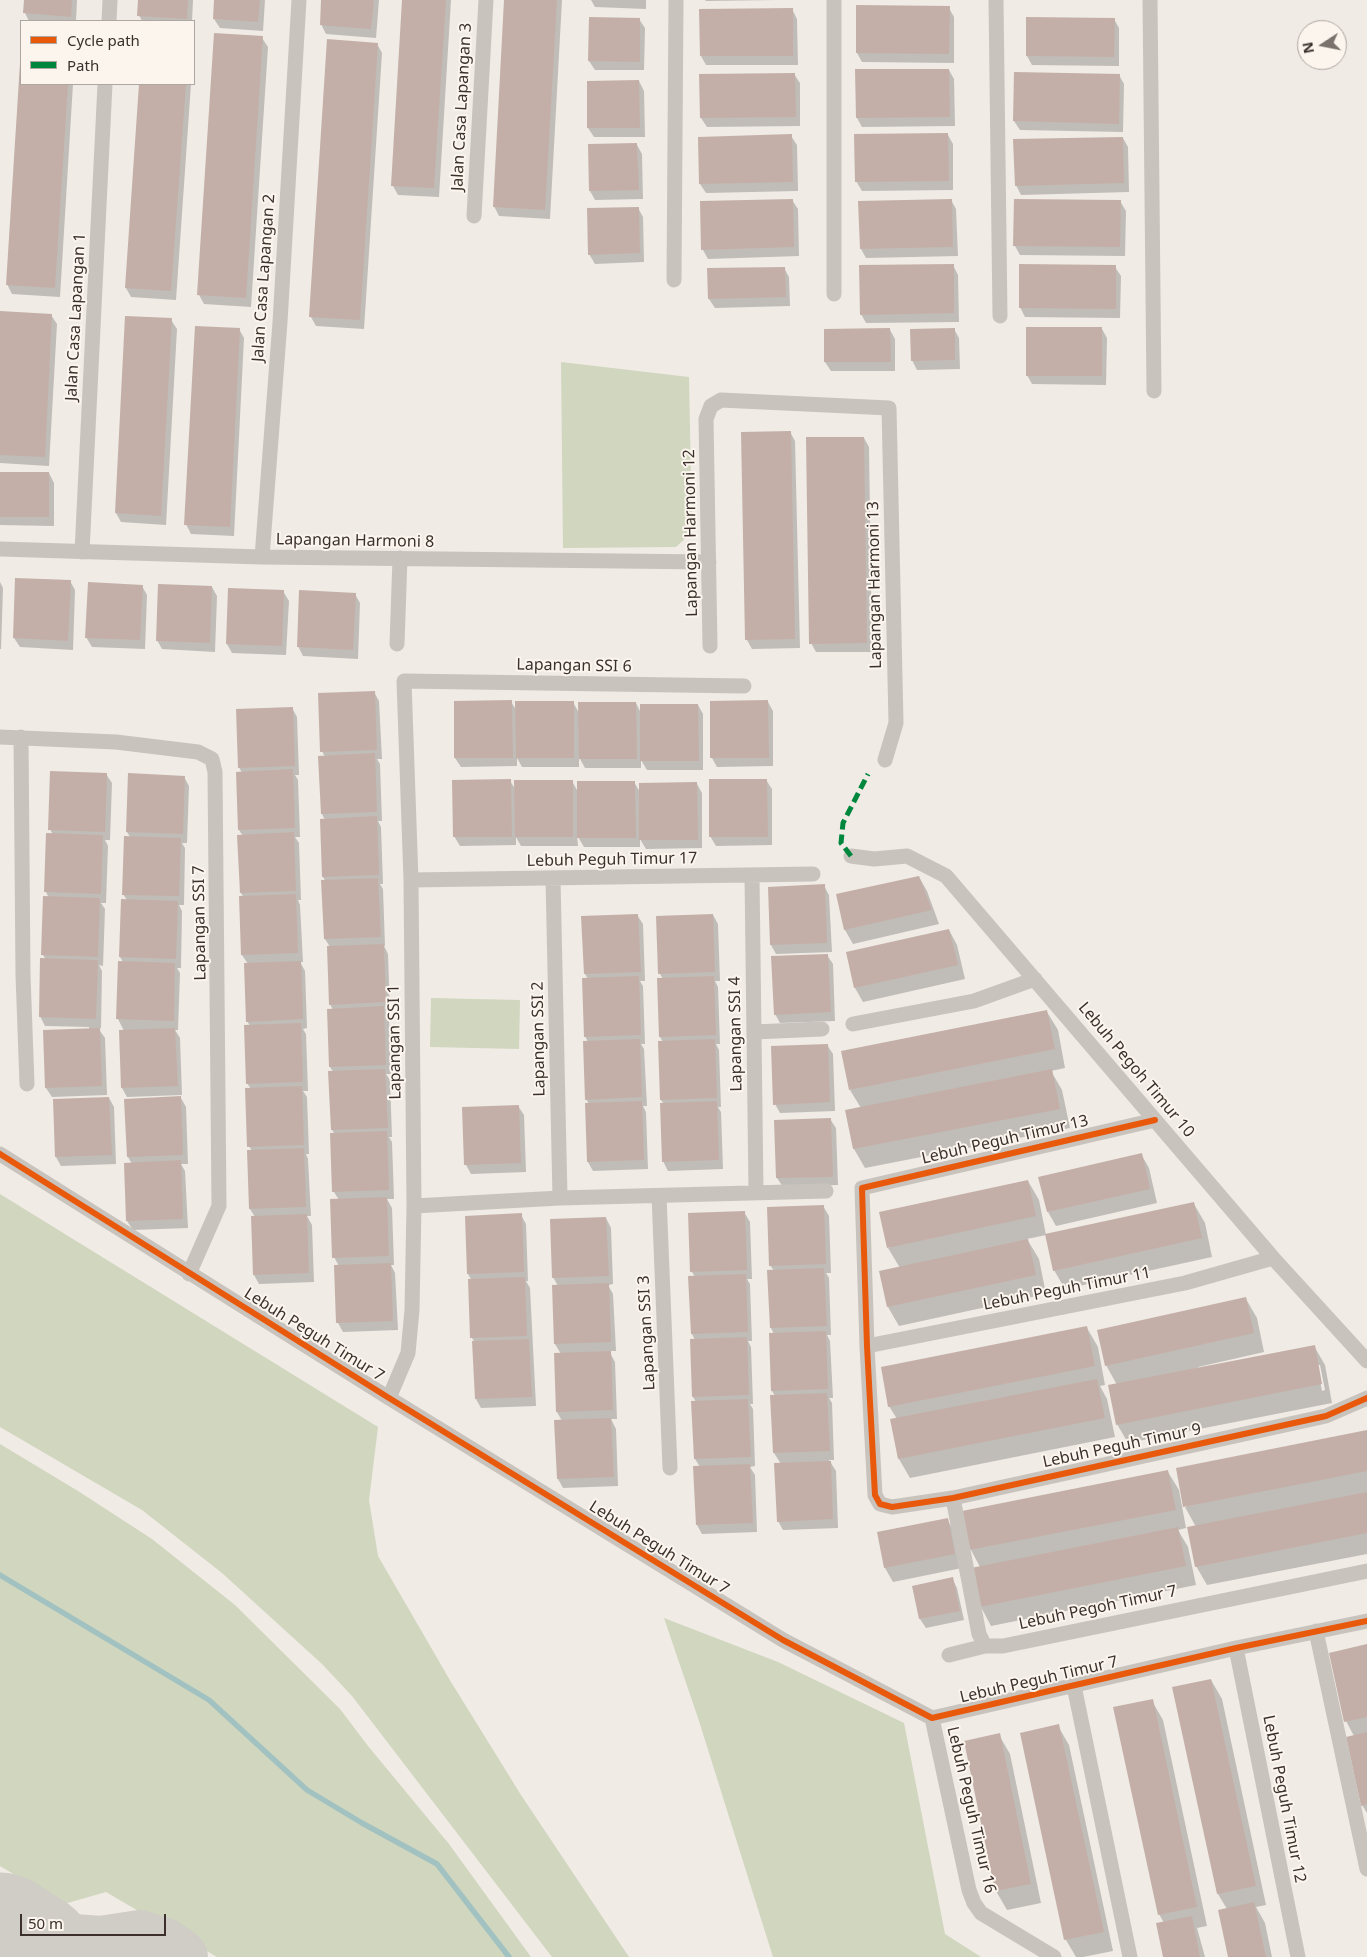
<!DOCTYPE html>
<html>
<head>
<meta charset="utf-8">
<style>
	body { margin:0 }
	#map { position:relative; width:1367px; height:1957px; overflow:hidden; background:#f0ebe5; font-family:"Noto Sans",sans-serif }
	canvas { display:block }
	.legend { position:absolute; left:20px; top:20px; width:175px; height:65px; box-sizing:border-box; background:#fbf5ee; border:1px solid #aea6a0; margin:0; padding:6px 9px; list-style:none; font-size:15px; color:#3b302b }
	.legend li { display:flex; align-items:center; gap:10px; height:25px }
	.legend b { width:25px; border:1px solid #aea6a0 }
	.north { position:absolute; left:1297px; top:20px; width:50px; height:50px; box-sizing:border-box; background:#fbf5ee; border:1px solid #aea6a0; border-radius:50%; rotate:259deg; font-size:14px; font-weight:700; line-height:20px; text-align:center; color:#3b302b }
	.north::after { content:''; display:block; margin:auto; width:18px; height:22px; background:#7a716c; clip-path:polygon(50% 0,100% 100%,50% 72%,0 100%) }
	.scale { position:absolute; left:20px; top:1914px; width:146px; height:22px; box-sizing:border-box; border:2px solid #3b302b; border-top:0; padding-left:6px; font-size:15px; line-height:18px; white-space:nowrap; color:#3b302b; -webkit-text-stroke:4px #fbf5ee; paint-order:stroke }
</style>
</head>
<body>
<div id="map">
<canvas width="1367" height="1957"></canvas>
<ul class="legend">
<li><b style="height:6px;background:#e8590c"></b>Cycle path</li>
<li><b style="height:6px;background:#00873e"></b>Path</li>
</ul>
<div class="north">N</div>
<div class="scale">50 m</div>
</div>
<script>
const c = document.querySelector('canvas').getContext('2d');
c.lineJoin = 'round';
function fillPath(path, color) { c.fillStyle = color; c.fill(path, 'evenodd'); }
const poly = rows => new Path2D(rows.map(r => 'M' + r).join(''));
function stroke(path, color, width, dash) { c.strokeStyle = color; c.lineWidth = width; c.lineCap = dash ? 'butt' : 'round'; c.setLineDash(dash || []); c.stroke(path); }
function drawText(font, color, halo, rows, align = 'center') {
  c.font = font + ' "Noto Sans",sans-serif'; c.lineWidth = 4; c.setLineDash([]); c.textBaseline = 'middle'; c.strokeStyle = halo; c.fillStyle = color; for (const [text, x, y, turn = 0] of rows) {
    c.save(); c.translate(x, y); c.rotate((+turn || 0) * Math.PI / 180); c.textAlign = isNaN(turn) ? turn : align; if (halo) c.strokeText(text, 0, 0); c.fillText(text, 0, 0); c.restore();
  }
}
fillPath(poly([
	[561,362,689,377,692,532,676,547,563,548],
	[431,998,520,1000,519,1049,430,1047],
	[0,1194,378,1427,369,1500,378,1556,451,1682,521,1795,629,1957,552,1957,352,1696,322,1664,222,1573,142,1510,0,1427],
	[0,1444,78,1491,152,1539,235,1605,340,1709,368,1746,449,1844,531,1957,217,1957,106,1892,64,1904,0,1866],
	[664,1618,778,1662,904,1723,945,1934,981,1957,773,1957,699,1721]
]), '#d1d6bf');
fillPath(poly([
	[25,0,77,0,76,21,29,21,25,13],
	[139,0,193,0,192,21,142,21,139,15],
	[215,0,265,0,263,31,220,28,214,19],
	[323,0,379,0,376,38,326,34,321,24],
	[404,0,451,0,439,197,398,195,393,186],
	[506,0,562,0,550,219,499,216,494,206],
	[591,0,646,0,646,9,595,7],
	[705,0,777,0,706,1],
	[949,8,954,17,954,63,862,62,857,53],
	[792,9,797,19,798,65,706,65,701,56,700,10],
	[639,19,645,28,644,70,595,70,589,61],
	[1114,19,1119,28,1119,66,1032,65,1027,56],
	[262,38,268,47,251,307,204,304,199,295],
	[377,44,382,53,364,329,316,326,311,317],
	[21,60,21,84,73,84,60,297,12,294,7,284],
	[949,70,954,79,955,126,862,127,857,118],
	[1015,73,1119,75,1124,84,1123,132,1020,130,1014,121],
	[794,74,800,83,800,126,707,127,701,118],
	[639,81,644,91,645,137,594,137,588,128,588,82],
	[140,84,191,84,176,300,131,297,126,288],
	[948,135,953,144,953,190,862,191,856,181],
	[791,136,797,145,798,191,706,193,700,184],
	[1123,138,1128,147,1129,192,1021,195,1016,185],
	[637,145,642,154,643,199,595,200,590,191],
	[792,200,798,209,799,256,708,259,703,250],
	[951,200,956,209,958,256,866,258,861,249,859,203],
	[1120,201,1126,211,1125,256,1020,255,1015,246],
	[638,208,643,217,644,262,595,264,589,254],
	[953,265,958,275,959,322,866,323,861,314],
	[1115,267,1121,276,1120,318,1025,317,1020,307],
	[784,268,789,277,790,306,715,308,709,299],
	[51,315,57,324,49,466,0,463,0,327],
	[171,320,177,329,166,525,121,522,116,513],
	[239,329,244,338,234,536,191,534,186,524],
	[954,329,959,338,960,369,917,370,912,360],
	[1102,329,1107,338,1106,385,1032,384,1027,375],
	[825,330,890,330,895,339,895,371,831,371,825,362],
	[790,432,795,441,800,648,752,649,747,640],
	[864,438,869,447,872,652,816,652,811,643],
	[0,473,49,473,54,483,54,526,0,525],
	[70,581,75,590,73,650,20,647,14,638],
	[0,582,3,588,1,649,0,649],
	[142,586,147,595,145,649,92,647,86,637],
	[212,587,217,596,215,652,162,649,157,640],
	[283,591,289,601,286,655,232,653,227,644],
	[355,594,360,603,358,659,303,656,298,646],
	[374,692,379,701,382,759,377,759,380,764,382,821,378,821,381,827,383,884,380,884,383,889,385,946,384,946,388,954,390,1011,385,1011,389,1017,391,1074,386,1074,390,1080,392,1137,389,1137,392,1142,394,1199,387,1199,392,1208,394,1265,391,1265,395,1273,398,1330,343,1332,338,1323,339,1266,334,1257,339,1200,334,1192,335,1134,332,1130,334,1073,330,1067,333,1010,330,1004,330,947,325,939,326,882,323,877,325,820,322,814,325,757,322,751],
	[511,702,517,711,573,702,579,713,636,703,641,713,698,705,703,714,703,770,647,770,641,760,641,768,585,768,579,757,579,767,522,767,517,758,517,766,461,767,455,758],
	[768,702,773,711,773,766,717,767,712,758],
	[292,708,297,717,299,775,295,775,298,780,300,837,295,837,299,843,301,900,298,900,300,905,303,962,300,962,305,971,307,1028,303,1029,306,1034,308,1091,303,1091,307,1097,309,1154,306,1154,308,1159,311,1216,307,1216,312,1225,314,1282,259,1284,254,1275,255,1217,250,1209,252,1151,249,1146,251,1089,247,1083,250,1026,247,1021,248,964,242,955,244,898,241,893,243,836,239,830,242,773,239,767],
	[106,774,112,783,110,840,105,840,108,846,106,903,101,903,105,909,103,966,99,965,102,971,101,1028,98,1028,105,1038,107,1095,52,1097,46,1088,44,1031,89,1029,89,1027,45,1026,40,1016,46,960,43,955,49,898,46,892,53,835,50,829],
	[184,777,189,786,187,843,182,843,185,848,184,905,179,905,182,911,181,968,177,968,180,973,178,1030,175,1030,180,1038,182,1095,127,1097,122,1088,120,1031,124,1031,118,1019,119,962,123,962,120,957,127,900,123,894,130,837,127,832],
	[766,780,772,789,772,845,716,846,710,836],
	[510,781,516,790,572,781,578,792,634,782,640,792,697,784,702,793,702,848,646,849,640,839,640,847,584,847,577,835,578,846,521,846,516,837,516,845,460,846,454,836],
	[919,877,927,891,939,924,853,944,845,930,837,895],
	[824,886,829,895,832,952,776,954,771,945],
	[637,915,643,924,645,981,640,981,643,986,645,1044,641,1044,644,1049,647,1106,643,1106,646,1112,648,1169,593,1171,588,1162,589,1104,586,1099,588,1042,585,1036,588,979,585,974,583,917],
	[713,915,718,924,720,981,715,981,718,987,720,1044,716,1044,719,1050,721,1107,718,1107,721,1112,723,1169,668,1171,663,1161,664,1104,661,1100,663,1042,660,1037,663,979,660,974,658,917],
	[949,930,957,945,965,979,863,1002,855,988,848,953],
	[827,955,833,964,835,1021,780,1023,775,1014],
	[1047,1012,1058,1030,1065,1068,1051,1071,1062,1090,1070,1128,865,1168,854,1149,846,1111,861,1108,850,1090],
	[827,1045,833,1054,835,1111,780,1113,775,1104],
	[109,1098,114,1107,116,1164,61,1166,56,1157],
	[181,1098,186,1107,188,1164,181,1164,185,1171,188,1228,133,1230,127,1221,132,1164,128,1157],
	[518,1106,524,1115,526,1172,471,1174,466,1165],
	[830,1119,836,1128,838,1185,783,1187,777,1178,775,1121],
	[1141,1154,1149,1168,1157,1203,1056,1226,1048,1212],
	[1028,1181,1039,1200,1046,1235,1027,1239,1039,1259,1046,1294,899,1326,888,1307,880,1272,900,1268,888,1248],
	[1194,1204,1205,1223,1212,1257,1065,1289,1054,1270],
	[823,1206,829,1216,831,1273,826,1273,829,1278,831,1335,827,1335,830,1341,833,1398,829,1398,832,1403,834,1460,829,1460,836,1471,838,1528,783,1530,778,1521,781,1464,774,1453,775,1396,772,1391,774,1334,771,1328,774,1271,770,1265],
	[744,1212,750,1222,752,1279,747,1279,750,1284,752,1341,748,1341,751,1347,753,1404,750,1404,753,1409,755,1466,750,1467,755,1475,757,1532,702,1534,697,1525,700,1467,695,1459,693,1402,696,1402,693,1397,691,1340,695,1340,692,1334,690,1277,695,1277,692,1272],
	[521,1215,526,1224,528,1281,526,1281,530,1288,536,1406,481,1408,476,1399,474,1341,472,1338,472,1281,468,1274],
	[606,1218,611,1228,613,1284,608,1285,613,1294,616,1351,609,1351,615,1362,617,1419,611,1419,616,1429,618,1486,563,1488,558,1479,562,1421,557,1412,561,1354,555,1344,558,1286,553,1277],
	[1246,1299,1257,1318,1264,1352,1198,1367,1198,1369,1314,1346,1325,1365,1332,1403,1128,1443,1117,1424,1117,1385,1106,1365],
	[1317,1365,1320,1365,1325,1390,1322,1391],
	[1087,1328,1098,1347,1105,1385,1100,1386,1107,1399,1115,1437,910,1478,899,1459,897,1419,889,1406],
	[1367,1432,1367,1554,1207,1585,1196,1566,1196,1527,1185,1507],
	[1168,1472,1179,1490,1186,1528,1178,1530,1188,1547,1196,1585,991,1626,981,1607,980,1567,971,1550,963,1512],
	[947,1519,955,1533,962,1568,893,1582,885,1568,878,1533],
	[952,1578,957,1588,964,1620,926,1628,920,1619,914,1586],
	[1367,1646,1367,1813,1362,1805,1354,1736,1346,1721],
	[1211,1680,1222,1699,1266,1905,1256,1907,1265,1923,1272,1957,1229,1957,1227,1909,1218,1894,1174,1688],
	[1152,1701,1163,1720,1207,1926,1197,1928,1205,1957,1164,1957,1164,1923,1159,1914],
	[1058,1726,1069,1745,1113,1951,1083,1957,1076,1957,1066,1940],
	[999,1735,1010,1754,1041,1903,1007,1910,996,1891,965,1742]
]), '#0003');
stroke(poly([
	[0,1575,209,1700,307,1790,362,1823,437,1864,509,1957]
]), '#a1c2c1', 5.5);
stroke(poly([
	[0,1928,60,1939,101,1942,140,1936,163,1943,179,1954,182,1957]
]), '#d0ccc6', 52);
stroke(poly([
	[0,1938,30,1957]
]), '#d0ccc6', 131);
fillPath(poly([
	[24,0,72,0,71,17,23,13],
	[138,0,188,0,187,19,137,16],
	[214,0,260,0,258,22,213,19],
	[321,0,374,0,371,29,320,25],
	[402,0,446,0,434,188,391,186],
	[504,0,557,0,545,210,493,207],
	[856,5,950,6,949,54,856,53],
	[793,8,793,56,700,56,699,9],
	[589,17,640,18,640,62,588,61],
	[1026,17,1115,18,1114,57,1026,56],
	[214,33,263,36,246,298,197,295],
	[327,39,378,43,360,320,309,317],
	[20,63,21,63,21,84,68,84,55,288,6,285],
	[855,69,949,69,950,117,856,118],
	[1014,72,1120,74,1119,124,1013,121],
	[795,73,796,117,700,118,699,74],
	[639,80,640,128,587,128,587,81],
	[139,84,186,84,171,291,125,288],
	[948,133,949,181,855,182,854,134],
	[792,134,793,182,699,184,698,137],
	[1123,137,1124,183,1015,186,1013,139],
	[637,143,639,190,589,191,588,144],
	[793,199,794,247,701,250,700,201],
	[952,199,953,247,860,249,858,201],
	[1014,199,1121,200,1120,247,1013,246],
	[639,207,640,253,588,255,587,208],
	[954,264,954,313,860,315,859,265],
	[1019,264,1116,265,1116,309,1019,308],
	[785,267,786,297,708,299,707,268],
	[0,311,52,314,45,457,0,455],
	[125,316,172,318,161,516,115,513],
	[195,326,240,328,230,527,184,525],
	[1026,327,1102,327,1102,376,1026,376],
	[890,328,891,362,824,362,824,329],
	[955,328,955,360,911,361,910,329],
	[791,431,795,639,745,640,741,432],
	[806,437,864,437,867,643,809,644],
	[0,472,49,472,49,517,0,517],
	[15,578,71,580,68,641,13,638],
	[88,582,143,585,140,640,85,638],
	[158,584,212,586,210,643,156,641],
	[228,588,284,590,282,646,226,644],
	[299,590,356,593,353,650,297,647],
	[375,691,377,750,320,752,318,693],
	[512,700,513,758,454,758,454,701],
	[768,700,769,758,710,758,710,701],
	[515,701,574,701,574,758,516,758],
	[578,702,636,702,637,759,579,759],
	[640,704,698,704,699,761,640,761],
	[293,707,295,766,238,768,236,709],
	[375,753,377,812,321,814,318,756],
	[293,769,295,828,238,830,236,772],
	[50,771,107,773,105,832,48,830],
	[128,773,185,776,183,834,126,832],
	[511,779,512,837,453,837,452,780],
	[709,779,767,779,768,837,709,837],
	[514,780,573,780,573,837,515,837],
	[577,781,635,781,636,838,577,838],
	[697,782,698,840,639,840,639,783],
	[377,816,379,875,322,877,320,819],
	[294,832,296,891,240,893,237,835],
	[46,833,103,835,101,894,44,892],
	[124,836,181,838,179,896,122,895],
	[919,876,932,910,844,930,836,894],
	[378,878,381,937,324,939,321,880],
	[825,884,827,943,770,945,768,887],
	[296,894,298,953,241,955,239,896],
	[43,896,100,898,98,957,41,955],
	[121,899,178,901,176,959,119,957],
	[638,914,641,972,584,974,581,916],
	[713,914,715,972,658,974,656,916],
	[949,929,958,965,854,988,846,952],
	[384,944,386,1002,329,1005,327,946],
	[828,954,831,1012,774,1015,771,956],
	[40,958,98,960,96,1019,39,1017],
	[118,961,175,963,174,1021,116,1019],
	[301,961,303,1019,246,1022,244,963],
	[639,976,641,1035,584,1037,582,978],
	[714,976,716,1035,659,1037,657,978],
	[384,1006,386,1065,329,1067,327,1009],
	[1047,1010,1055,1049,849,1090,841,1051],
	[301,1023,303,1082,246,1084,244,1025],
	[100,1028,102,1086,45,1088,43,1030],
	[175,1028,178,1086,121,1088,119,1030],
	[640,1039,642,1097,585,1100,583,1041],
	[715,1039,717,1098,660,1100,658,1041],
	[828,1044,830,1102,773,1105,771,1046],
	[385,1069,388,1128,331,1130,328,1071],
	[1052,1069,1060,1109,853,1149,845,1110],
	[302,1086,304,1145,247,1147,245,1088],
	[181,1096,183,1155,127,1157,124,1099],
	[109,1097,112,1155,55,1157,53,1099],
	[642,1101,644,1160,587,1162,585,1103],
	[717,1101,719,1160,662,1162,660,1103],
	[519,1105,521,1163,464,1165,462,1107],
	[831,1118,833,1177,776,1178,774,1120],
	[387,1131,389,1190,332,1192,330,1133],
	[304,1148,306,1207,249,1209,247,1150],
	[1142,1153,1150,1189,1047,1212,1038,1177],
	[181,1160,183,1219,126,1221,124,1163],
	[1028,1180,1036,1216,887,1248,879,1212],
	[387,1197,389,1256,332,1258,330,1199],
	[1194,1202,1202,1238,1053,1271,1045,1234],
	[824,1205,826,1264,769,1266,767,1207],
	[745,1211,747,1270,690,1272,688,1213],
	[522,1213,524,1272,467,1274,465,1216],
	[307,1214,309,1273,253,1275,251,1216],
	[606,1217,609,1276,552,1278,550,1219],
	[1028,1239,1036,1275,887,1307,879,1271],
	[391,1263,393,1321,336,1323,334,1265],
	[824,1268,827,1326,770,1328,767,1270],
	[746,1274,748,1332,691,1334,688,1276],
	[525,1277,527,1336,470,1338,468,1279],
	[609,1283,611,1342,554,1344,552,1285],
	[1246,1297,1254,1333,1105,1366,1097,1330],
	[1087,1326,1095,1366,888,1407,881,1367],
	[826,1331,828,1389,771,1391,769,1333],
	[747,1337,749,1395,692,1397,690,1339],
	[529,1339,532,1397,475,1399,472,1341],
	[1315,1345,1322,1384,1116,1425,1108,1385],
	[611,1351,613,1410,556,1412,554,1353],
	[1097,1379,1105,1418,898,1459,890,1419],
	[827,1393,830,1451,773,1453,770,1395],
	[748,1399,751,1457,694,1459,691,1401],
	[611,1418,614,1477,557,1479,554,1420],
	[1367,1430,1367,1471,1183,1507,1176,1468],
	[831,1461,833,1519,777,1522,774,1463],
	[750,1464,753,1523,696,1525,693,1466],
	[1168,1470,1176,1510,969,1550,962,1511],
	[1367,1492,1367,1533,1195,1567,1187,1527],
	[948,1518,955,1554,884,1568,877,1532],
	[1178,1527,1186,1566,979,1607,971,1568],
	[953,1577,960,1611,919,1619,912,1586],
	[1367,1644,1367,1717,1344,1722,1329,1653],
	[1211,1679,1256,1886,1217,1894,1172,1687],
	[1153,1699,1197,1907,1158,1915,1113,1707],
	[1059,1724,1104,1932,1064,1940,1020,1733],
	[1367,1732,1367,1804,1361,1806,1346,1737],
	[1000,1733,1031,1884,995,1891,964,1741],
	[1254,1902,1266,1957,1228,1957,1218,1910],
	[1192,1916,1200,1957,1163,1957,1156,1923]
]), '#c3afa7');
stroke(poly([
	[996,0,1000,316],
	[1150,0,1154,391],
	[109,21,110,0],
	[474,216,486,0],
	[674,280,676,0],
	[834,294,834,0],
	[0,549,262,557,709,562],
	[82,552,105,84],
	[262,557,280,322,299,0],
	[397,644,400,558],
	[710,646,706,419,711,406,721,400,889,408,896,723,885,760],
	[0,737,116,742,198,752,212,759,215,772,219,1206,189,1274],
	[21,737,23,975,27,1084],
	[851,856,874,859,907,856,946,876,1273,1258,1367,1361],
	[752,876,756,1192],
	[553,879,560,1198],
	[411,880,813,874],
	[853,1024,974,1001,1035,979],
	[754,1032,822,1029],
	[1155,1120,862,1188,867,1346,875,1495,880,1504,892,1507,953,1498,1326,1416,1367,1398],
	[0,1154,389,1398,783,1640,932,1718,1236,1648,1367,1621],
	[659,1196,670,1468],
	[414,1206,560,1198,826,1191],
	[867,1346,1185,1283,1273,1258],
	[389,1398,408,1353,412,1310,414,1206,411,880,404,681,744,686],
	[953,1498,979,1634,985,1646,1003,1646,1367,1571],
	[1316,1631,1367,1869],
	[1236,1648,1298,1957],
	[949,1655,985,1646],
	[1074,1686,1130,1957],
	[932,1718,969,1890,974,1903,981,1913,1054,1957]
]), '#c9c3be', 15);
stroke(poly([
	[851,856,841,843,843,823,868,774]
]), '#00873e', 5, [10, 5]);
stroke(poly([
	[1155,1120,862,1188,867,1346,875,1495,880,1504,892,1507,953,1498,1326,1416,1367,1398],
	[0,1154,389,1398,783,1640,932,1718,1236,1648,1367,1621]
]), '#e8590c', 6);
drawText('16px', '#3b302b', '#fbf5ee', [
	["Jalan Casa Lapangan 3",462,107,-87],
	["Jalan Casa Lapangan 2",264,278,-86],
	["Jalan Casa Lapangan 1",76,317,-87],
	["Lapangan Harmoni 12",691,533,-91],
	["Lapangan Harmoni 8",355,541,1],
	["Lapangan Harmoni 13",875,585,-91],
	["Lapangan SSI 6",574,666,1],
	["Lebuh Peguh Timur 17",612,860,-1],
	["Lapangan SSI 7",200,923,-91],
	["Lapangan SSI 4",736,1034,-91],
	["Lapangan SSI 2",539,1039,-91],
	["Lapangan SSI 1",395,1042,-91],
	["Lebuh Pegoh Timur 10",1136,1070,50],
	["Lebuh Peguh Timur 13",1005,1140,-13],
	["Lebuh Peguh Timur 11",1067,1289,-11],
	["Lapangan SSI 3",647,1333,-93],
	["Lebuh Peguh Timur 7",314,1335,32],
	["Lebuh Peguh Timur 9",1122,1446,-12],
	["Lebuh Peguh Timur 7",659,1548,32],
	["Lebuh Pegoh Timur 7",1098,1608,-12],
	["Lebuh Peguh Timur 7",1039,1680,-13],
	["Lebuh Peguh Timur 12",1284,1799,79],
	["Lebuh Peguh Timur 16",971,1810,77]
]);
</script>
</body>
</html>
